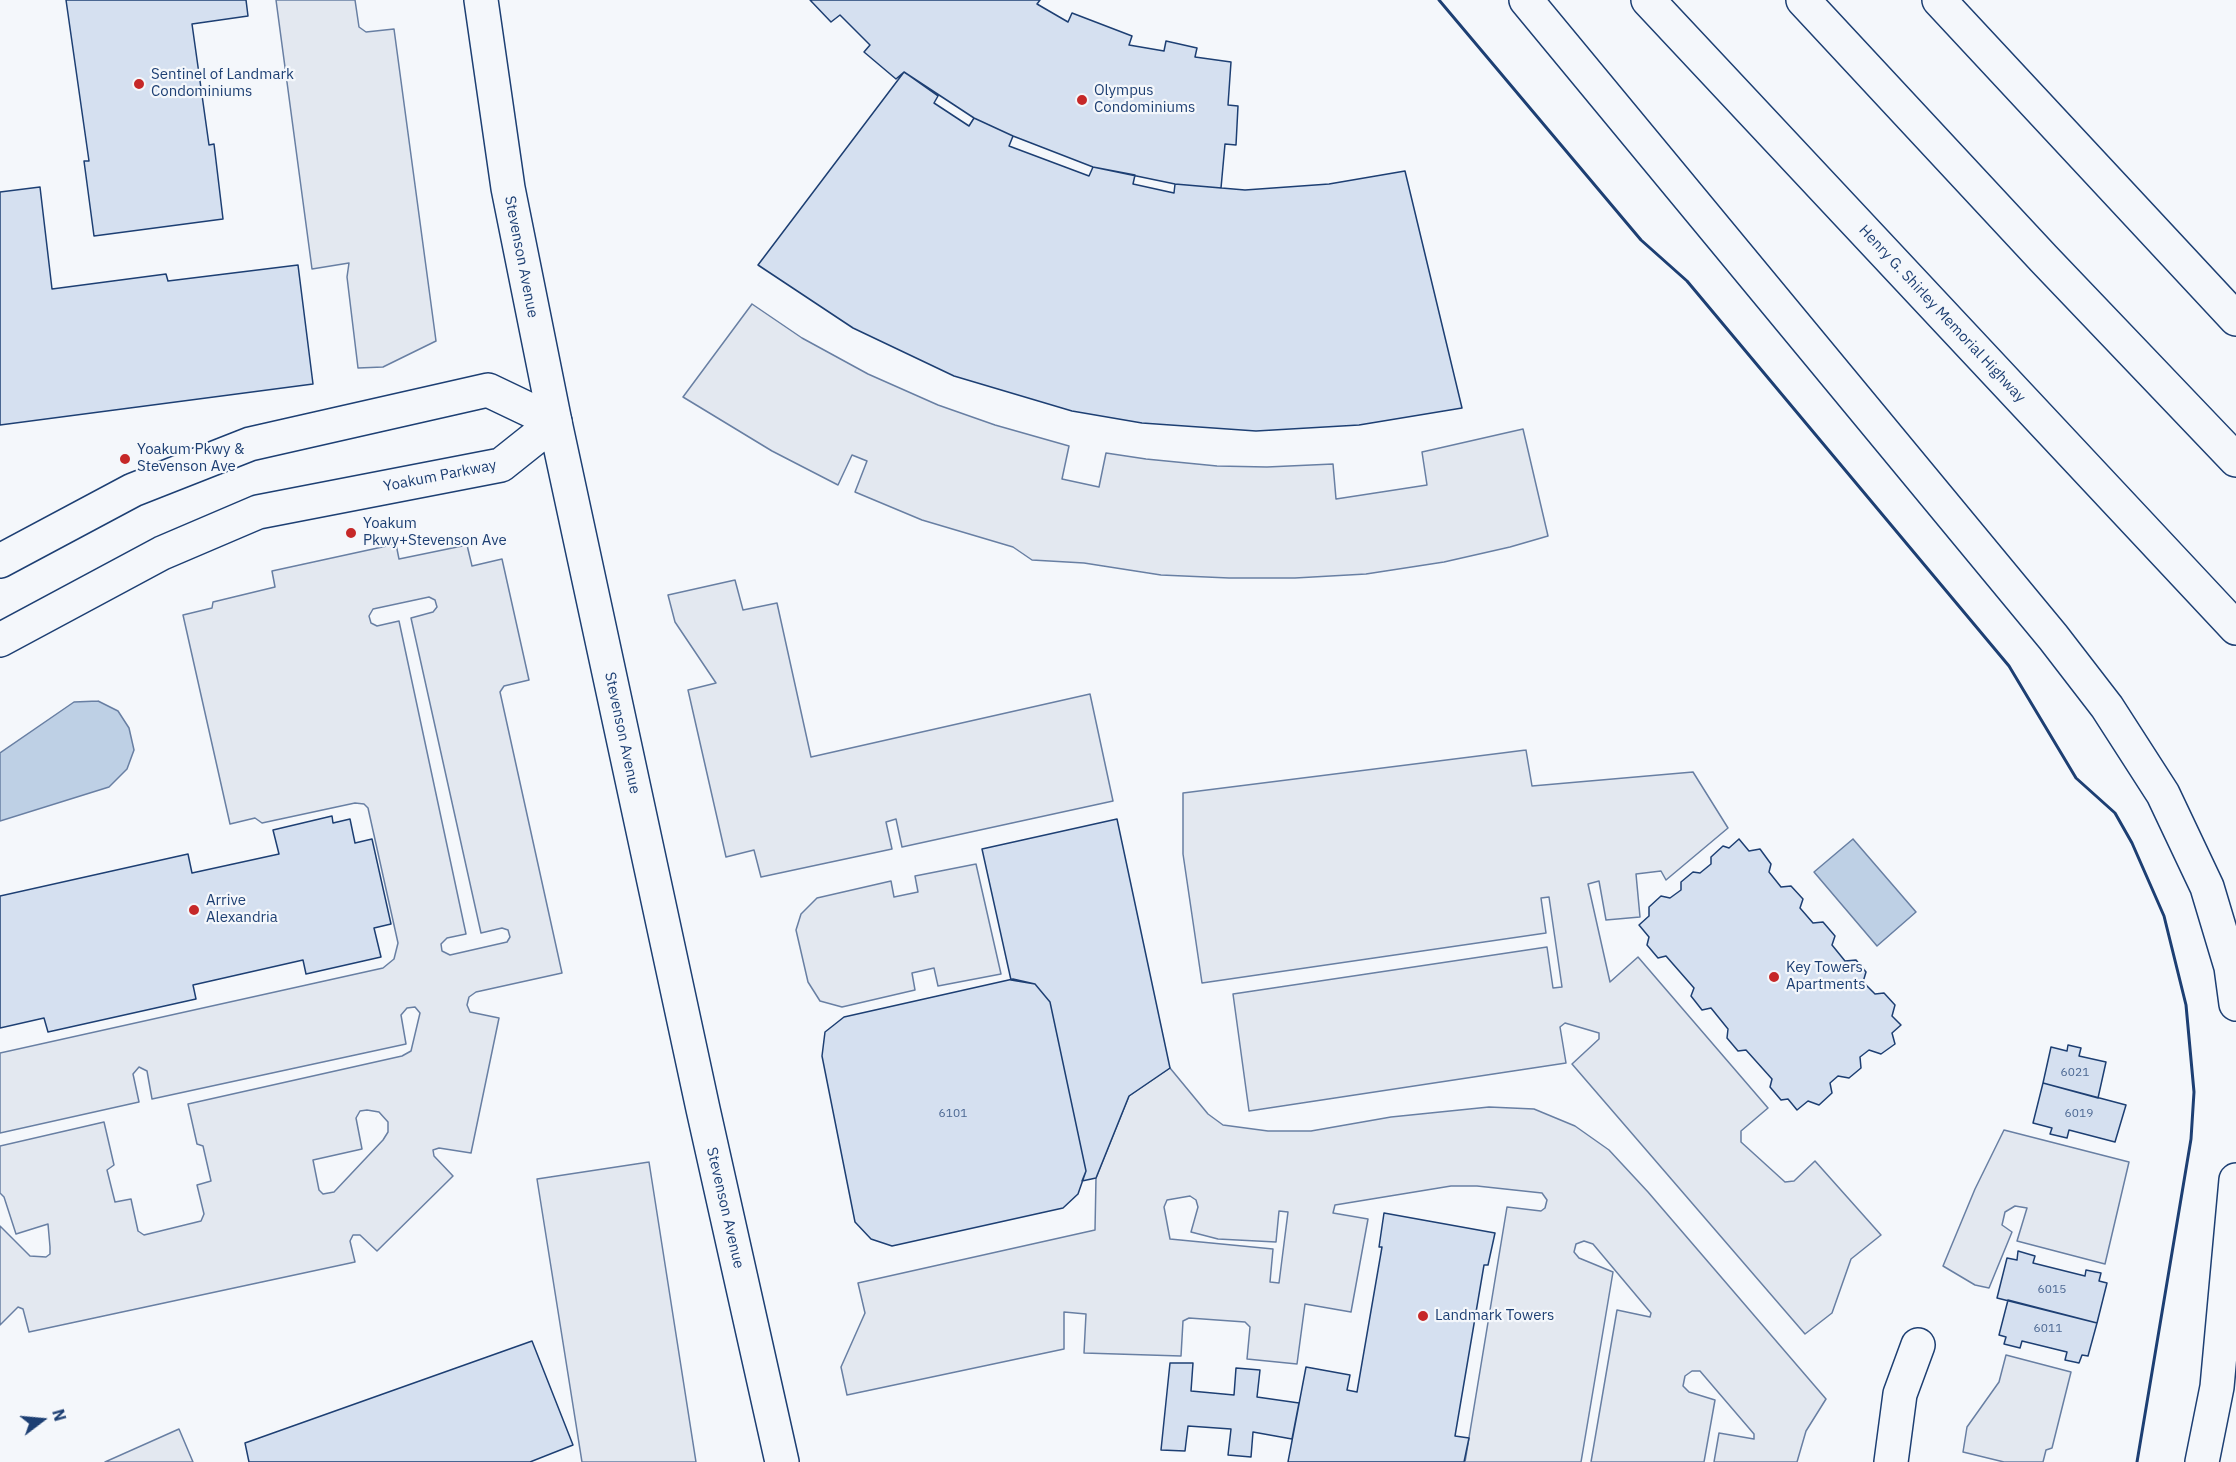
<!DOCTYPE html>
<html>
<head>
<meta charset="utf-8">
<style>
	body { margin:0 }
	#map { position:relative; width:2236px; height:1462px; overflow:hidden; background:#f4f7fb; font-family:"IBM Plex Sans",sans-serif }
	canvas { display:block }
	.north { position:absolute; left:12px; top:1390px; width:60px; height:60px; -webkit-text-stroke:4px #f4f7fb; paint-order:stroke; rotate:74deg; font-size:16px; font-weight:700; line-height:24px; text-align:center; color:#1d3f73 }
	.north::after { content:''; display:block; margin:auto; width:21px; height:27px; background:#1d3f73; clip-path:polygon(50% 0,100% 100%,50% 72%,0 100%) }
</style>
</head>
<body>
<div id="map">
<canvas width="2236" height="1462"></canvas>
<div class="north">N</div>
</div>
<script>
const c = document.querySelector('canvas').getContext('2d');
c.lineJoin = 'round';
function fillPath(path, color) { c.fillStyle = color; c.fill(path, 'evenodd'); }
const poly = rows => new Path2D(rows.map(r => 'M' + r).join(''));
function stroke(path, color, width, dash) { c.strokeStyle = color; c.lineWidth = width; c.lineCap = dash ? 'butt' : 'round'; c.setLineDash(dash || []); c.stroke(path); }
function drawText(font, color, halo, rows, align = 'center') {
  c.font = font + ' "IBM Plex Sans",sans-serif'; c.lineWidth = 4.5; c.setLineDash([]); c.textBaseline = 'middle'; c.strokeStyle = halo; c.fillStyle = color; for (const [text, x, y, turn = 0] of rows) {
    c.save(); c.translate(x, y); c.rotate((+turn || 0) * Math.PI / 180); c.textAlign = isNaN(turn) ? turn : align; if (halo) c.strokeText(text, 0, 0); c.fillText(text, 0, 0); c.restore();
  }
}
const parking = poly([
	[276,0,355,0,359,27,366,32,394,29,436,341,383,367,358,368,347,277,349,263,312,269,276,0],
	[752,304,802,338,868,374,938,405,995,425,1069,446,1062,479,1099,487,1106,453,1146,459,1217,466,1267,467,1333,464,1336,499,1427,485,1422,452,1523,429,1548,536,1510,547,1444,562,1366,574,1295,578,1229,578,1161,575,1084,563,1032,560,1013,547,922,520,855,492,867,461,852,455,838,485,772,451,683,397,752,304],
	[396,544,399,559,467,545,472,566,502,559,529,680,504,686,500,692,562,973,476,992,469,997,467,1005,470,1012,499,1018,471,1153,439,1148,433,1150,434,1156,453,1176,377,1251,360,1235,353,1235,350,1241,355,1262,29,1332,23,1309,18,1307,0,1325,0,1226,30,1256,46,1257,50,1254,50,1247,48,1224,16,1234,4,1197,0,1193,0,1146,104,1122,114,1165,107,1170,115,1202,131,1199,138,1231,144,1235,201,1221,204,1214,197,1185,211,1181,203,1146,197,1144,188,1104,402,1056,411,1051,420,1013,415,1007,407,1008,401,1015,406,1044,152,1099,147,1071,139,1067,133,1074,139,1102,0,1133,0,1053,383,968,394,959,398,943,368,808,364,804,355,803,262,823,255,818,230,824,183,615,212,608,213,602,275,587,272,571,396,544],
	[429,597,435,600,437,607,433,612,411,618,481,933,502,928,508,930,510,937,507,942,450,955,442,951,441,944,447,938,466,934,399,621,377,626,371,623,369,616,373,609,429,597],
	[367,1110,379,1112,388,1122,388,1132,383,1140,334,1192,323,1194,319,1190,313,1160,362,1149,356,1118,360,1111,367,1110],
	[735,580,743,610,777,603,811,757,1090,694,1113,801,902,847,896,819,886,822,892,849,761,877,754,850,726,857,688,690,716,683,675,622,668,595,735,580],
	[1526,750,1532,786,1693,772,1728,828,1666,880,1661,871,1636,874,1640,917,1606,920,1599,881,1588,884,1610,982,1638,957,1768,1108,1741,1131,1741,1142,1785,1182,1794,1181,1815,1161,1881,1235,1851,1259,1832,1313,1805,1334,1572,1064,1599,1039,1599,1033,1565,1023,1560,1027,1566,1063,1249,1111,1233,994,1547,947,1553,988,1562,987,1549,897,1541,898,1546,933,1202,983,1183,854,1183,793,1526,750],
	[976,864,1001,974,938,986,934,968,912,973,915,990,842,1007,820,1001,808,982,796,930,801,914,817,898,891,881,894,897,918,892,915,876,976,864],
	[1170,1068,1208,1114,1223,1125,1268,1131,1311,1131,1391,1117,1489,1107,1534,1109,1575,1126,1609,1150,1648,1192,1826,1399,1806,1431,1797,1462,1714,1462,1719,1433,1754,1439,1754,1434,1700,1371,1692,1371,1685,1376,1683,1386,1689,1392,1715,1400,1704,1462,1591,1462,1617,1310,1650,1317,1651,1313,1593,1244,1584,1241,1576,1244,1574,1252,1579,1258,1613,1272,1581,1462,1465,1462,1507,1207,1541,1211,1545,1208,1547,1200,1542,1193,1477,1186,1451,1186,1335,1205,1333,1213,1368,1219,1351,1312,1305,1304,1297,1364,1247,1359,1250,1327,1245,1322,1189,1318,1183,1321,1181,1356,1084,1353,1086,1314,1064,1312,1064,1349,847,1395,841,1367,865,1313,858,1283,1095,1230,1096,1178,1129,1096,1170,1068],
	[1190,1196,1196,1200,1198,1207,1191,1232,1218,1239,1276,1242,1279,1211,1288,1212,1279,1283,1270,1282,1273,1249,1170,1239,1164,1207,1167,1200,1190,1196],
	[2004,1130,2129,1162,2105,1264,2017,1241,2027,1208,2015,1206,2005,1212,2002,1225,2012,1232,1989,1288,1975,1285,1943,1266,1975,1189,2004,1130],
	[649,1162,696,1462,582,1462,537,1179,649,1162],
	[2006,1355,2071,1372,2052,1448,2046,1450,2043,1462,2004,1462,1963,1452,1967,1427,1999,1382,2006,1355],
	[179,1429,193,1462,105,1462,179,1429]
]);
fillPath(parking, '#e3e8f0');
stroke(parking, '#687fa3', 1.5);
const water = poly([
	[98,701,118,711,129,728,134,750,127,769,109,787,0,821,0,753,74,702,98,701],
	[1853,839,1916,912,1877,946,1814,872,1853,839]
]);
fillPath(water, '#bed0e5');
stroke(water, '#687fa3', 1.5);
const building = poly([
	[66,0,246,0,248,16,192,24,209,145,214,144,223,219,94,236,84,161,89,161,66,0],
	[810,0,1040,0,1037,4,1068,22,1072,13,1132,36,1129,45,1164,51,1166,41,1197,48,1195,57,1231,62,1228,105,1238,106,1236,145,1225,144,1221,188,1175,184,1174,193,1133,184,1135,175,1093,167,1089,176,1009,146,1013,136,974,118,969,126,934,103,938,96,904,72,896,79,864,52,870,45,840,15,831,22,810,0],
	[904,72,974,118,1013,136,1093,167,1175,184,1245,190,1329,184,1405,171,1462,408,1359,425,1256,431,1142,423,1072,411,954,376,853,328,758,265,904,72],
	[40,187,52,289,166,274,168,281,298,265,313,384,0,425,0,192,40,187],
	[332,816,333,823,350,819,355,843,372,839,391,924,374,928,381,957,306,974,303,960,193,985,196,999,48,1032,44,1018,0,1028,0,896,188,854,192,873,279,854,273,830,332,816],
	[1117,819,1170,1068,1129,1096,1096,1178,1082,1181,1086,1171,1050,1002,1035,984,1011,980,982,849,1117,819],
	[1739,839,1749,851,1760,849,1771,864,1769,872,1781,887,1791,886,1803,899,1800,908,1813,923,1823,922,1835,936,1832,945,1845,961,1856,960,1866,972,1863,982,1875,994,1884,993,1895,1005,1892,1016,1901,1025,1892,1033,1895,1044,1881,1054,1869,1050,1860,1057,1861,1068,1849,1078,1838,1076,1830,1083,1832,1093,1819,1105,1808,1101,1797,1110,1788,1099,1781,1100,1770,1087,1772,1079,1746,1050,1738,1051,1727,1038,1728,1029,1711,1008,1702,1010,1691,996,1694,988,1666,956,1658,958,1647,945,1649,937,1639,925,1649,916,1649,907,1661,896,1670,898,1681,890,1681,882,1693,872,1700,873,1711,864,1711,857,1723,846,1729,848,1739,839],
	[1013,979,1035,984,1050,1002,1086,1171,1078,1194,1063,1208,892,1246,871,1239,855,1222,822,1056,825,1032,844,1017,1013,979],
	[2068,1045,2081,1048,2079,1056,2106,1062,2098,1098,2043,1083,2051,1047,2067,1051,2068,1045],
	[2043,1083,2126,1105,2115,1142,2069,1130,2067,1138,2050,1134,2052,1128,2033,1123,2043,1083],
	[1384,1213,1495,1233,1488,1265,1484,1265,1455,1436,1469,1438,1464,1462,1288,1462,1306,1367,1350,1375,1347,1390,1357,1392,1382,1247,1379,1247,1384,1213],
	[2018,1251,2035,1256,2033,1263,2085,1276,2086,1270,2101,1273,2099,1281,2107,1283,2097,1323,1997,1298,2007,1258,2017,1260,2018,1251],
	[2008,1300,2097,1323,2088,1356,2082,1355,2079,1363,2065,1360,2067,1352,2022,1341,2020,1348,2004,1344,2006,1337,1999,1335,2008,1300],
	[532,1341,573,1445,530,1462,249,1462,245,1443,532,1341],
	[1170,1363,1193,1363,1191,1391,1234,1395,1236,1368,1260,1370,1257,1397,1299,1403,1292,1439,1253,1432,1251,1457,1228,1455,1231,1429,1188,1426,1185,1451,1161,1450,1170,1363]
]);
fillPath(building, '#d5e0f0');
stroke(building, '#1d3f73', 1.5);
const minor = poly([
	[481,0,508,188,555,422],
	[1891,1462,1900,1394,1918,1345]
]);
const tertiary = poly([
	[555,422,703,1109,782,1462],
	[0,561,133,490,250,444,488,390,555,422],
	[0,640,162,553,258,512,501,465,555,422]
]);
const motorway = poly([
	[1526,0,2053,637,2107,707,2163,794,2207,887,2231,967,2236,1004],
	[1648,0,2236,628],
	[1803,0,2044,259,2236,460],
	[1939,0,2236,319],
	[2202,1462,2217,1387,2236,1180]
]);
stroke(minor, '#1d3f73', 36);
stroke(tertiary, '#1d3f73', 36);
stroke(motorway, '#1d3f73', 36);
stroke(minor, '#f4f7fb', 33);
stroke(tertiary, '#f4f7fb', 33);
stroke(motorway, '#f4f7fb', 33);
stroke(poly([
	[1439,0,1641,240,1687,281,2009,666,2076,778,2115,813,2132,843,2164,916,2186,1005,2194,1092,2191,1139,2137,1462]
]), '#1d3f73', 3);
for (const [x, y, r, color] of [
	[139,84,6,"#c62828"],
	[1082,100,6,"#c62828"],
	[125,459,6,"#c62828"],
	[351,533,6,"#c62828"],
	[194,910,6,"#c62828"],
	[1774,977,6,"#c62828"],
	[1423,1316,6,"#c62828"]
]) { const dot = new Path2D(); dot.arc(x, y, r, 0, 2 * Math.PI); c.fillStyle = color; c.fill(dot); stroke(dot, '#f4f7fb', 2); }
drawText('12px', '#4b6792', null, [
	["6021",2075,1073],
	["6101",953,1114],
	["6019",2079,1114],
	["6015",2052,1290],
	["6011",2048,1329]
]);
drawText('15px', '#1d3f73', '#f4f7fb', [
	["Sentinel of Landmark",151,75],
	["Condominiums",151,92],
	["Olympus",1094,91],
	["Condominiums",1094,108],
	["Yoakum Pkwy &",137,450],
	["Stevenson Ave",137,467],
	["Yoakum",363,524],
	["Pkwy+Stevenson Ave",363,541],
	["Arrive",206,901],
	["Alexandria",206,918],
	["Key Towers",1786,968],
	["Apartments",1786,985],
	["Landmark Towers",1435,1316]
], 'left');
drawText('15px', '#1d3f73', '#f4f7fb', [
	["Stevenson Avenue",521,257,79],
	["Henry G. Shirley Memorial Highway",1942,314,47],
	["Yoakum Parkway",440,476,-11],
	["Stevenson Avenue",622,733,78],
	["Stevenson Avenue",725,1208,77]
]);
</script>
</body>
</html>
